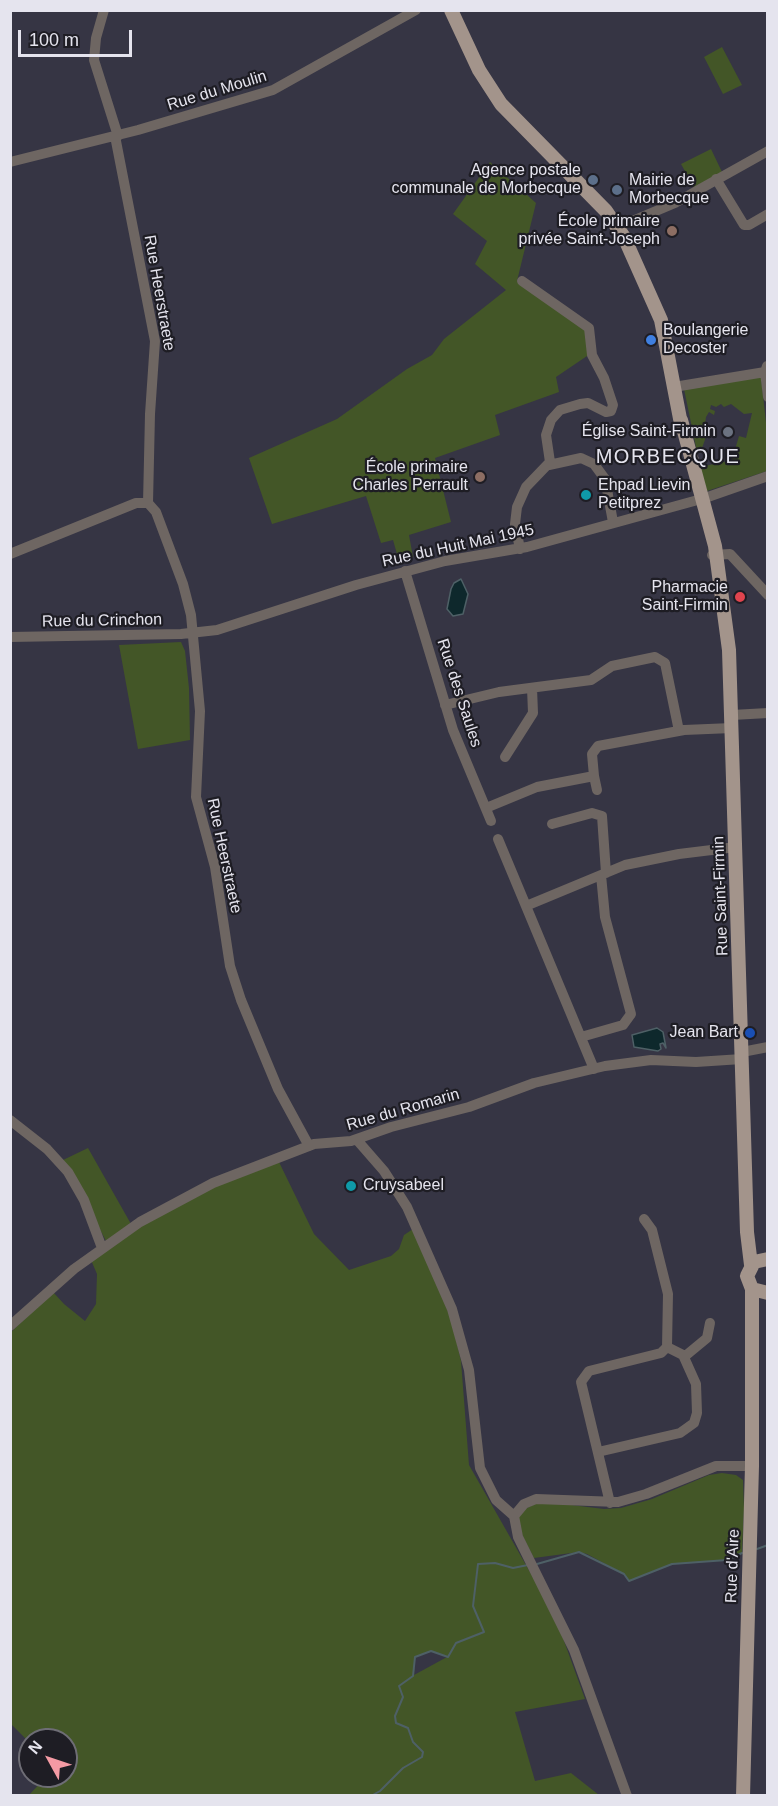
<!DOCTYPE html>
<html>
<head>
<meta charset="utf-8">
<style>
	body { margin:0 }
	#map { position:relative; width:778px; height:1806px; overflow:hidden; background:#363544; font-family:Arial,sans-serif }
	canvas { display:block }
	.frame { position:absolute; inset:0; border:12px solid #e5e4ee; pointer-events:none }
	.north { position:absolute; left:18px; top:1728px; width:60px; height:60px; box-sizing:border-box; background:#1e1d24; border:2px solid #6e6d75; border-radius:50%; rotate:310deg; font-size:16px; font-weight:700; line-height:24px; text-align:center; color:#e5e4ee }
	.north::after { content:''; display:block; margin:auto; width:21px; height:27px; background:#f49aa4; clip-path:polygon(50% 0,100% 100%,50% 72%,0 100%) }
	.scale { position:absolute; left:18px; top:30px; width:114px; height:27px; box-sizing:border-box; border:3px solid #e5e4ee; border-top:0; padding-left:8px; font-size:18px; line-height:21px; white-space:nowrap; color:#e5e4ee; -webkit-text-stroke:4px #1e1d24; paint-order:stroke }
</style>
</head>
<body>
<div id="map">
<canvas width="778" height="1806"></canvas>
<div class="frame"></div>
<div class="north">N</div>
<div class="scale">100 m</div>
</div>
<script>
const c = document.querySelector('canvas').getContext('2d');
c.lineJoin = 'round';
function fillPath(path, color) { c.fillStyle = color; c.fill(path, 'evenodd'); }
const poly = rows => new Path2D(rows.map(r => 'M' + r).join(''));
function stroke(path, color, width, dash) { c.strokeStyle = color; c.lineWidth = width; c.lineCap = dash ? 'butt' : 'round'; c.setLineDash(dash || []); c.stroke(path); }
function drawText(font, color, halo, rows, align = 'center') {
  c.font = font + ' Arial,sans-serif'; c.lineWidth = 4.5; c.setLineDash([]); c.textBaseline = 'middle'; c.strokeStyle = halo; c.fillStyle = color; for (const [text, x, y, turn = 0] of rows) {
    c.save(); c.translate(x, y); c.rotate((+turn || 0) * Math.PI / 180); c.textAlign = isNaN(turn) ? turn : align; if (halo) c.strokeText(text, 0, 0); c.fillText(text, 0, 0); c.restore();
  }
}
fillPath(poly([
	[722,47,742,85,723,94,704,57],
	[711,149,722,172,695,189,681,164],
	[490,162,536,203,517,281,585,330,590,354,556,377,559,392,495,415,500,435,435,458,451,522,409,535,413,557,399,561,393,540,381,543,366,496,272,524,249,458,337,419,407,369,432,355,444,339,506,290,475,264,487,241,453,214],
	[761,377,767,432,767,471,707,491,700,467,732,460,739,436,746,438,752,413,744,414,731,404,724,407,721,404,716,407,711,405,710,409,715,411,714,415,709,412,706,417,705,424,710,426,702,448,697,452,684,389],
	[181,642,185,651,189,688,190,740,138,749,119,645],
	[88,1148,131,1224,106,1241,63,1160],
	[279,1162,314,1234,349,1270,391,1256,399,1249,404,1235,413,1229,451,1318,461,1361,469,1465,555,1616,585,1699,515,1712,535,1781,571,1773,599,1795,29,1795,47,1776,66,1776,66,1740,30,1740,30,1743,11,1724,10,1333,53,1292,64,1304,85,1321,96,1304,97,1274,91,1260,144,1224,209,1189],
	[431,1651,447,1657,414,1675,415,1657],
	[722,1473,736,1475,743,1480,744,1508,742,1553,727,1560,672,1564,629,1581,624,1574,587,1554,579,1552,534,1558,519,1529,518,1517,521,1511,535,1504,555,1503,604,1509,621,1508,652,1499,709,1475]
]), '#435627');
const water = poly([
	[461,579,468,594,463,614,453,616,447,609,451,589,454,583,461,579],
	[657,1028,663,1032,666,1048,663,1043,660,1044,661,1049,658,1051,634,1047,632,1035,657,1028]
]);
fillPath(water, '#0e282c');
stroke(water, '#4e6066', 1.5);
stroke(poly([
	[757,1549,768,1545],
	[537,1564,579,1552,624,1574,629,1581,672,1564,727,1560,742,1553],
	[371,1796,380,1791,403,1768,422,1757,423,1752,413,1742,408,1728,396,1723,395,1716,403,1697,399,1686,413,1676,415,1657,431,1651,448,1657,456,1643,484,1632,473,1606,478,1564,495,1563,513,1568,528,1565]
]), '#4e6066', 2);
stroke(poly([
	[104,10,96,38,94,60,118,136],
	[115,136,155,341,150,414,148,503],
	[10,162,138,130,273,90,416,10],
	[716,179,744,225,749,225,768,214],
	[618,227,675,203,768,151],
	[767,366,765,372,768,397],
	[674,387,765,372],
	[549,465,581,458,594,464,605,479,613,522],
	[148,503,156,512,183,584,191,615,200,711,196,797,215,867,230,966,241,1000,278,1089,309,1146],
	[520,549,515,524,517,507,526,487,550,462,546,435,551,420,560,410,580,404,588,403,606,412,611,411,613,405,604,378,592,355,589,328,522,281],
	[10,554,136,503,148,503],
	[712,555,730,554,768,595],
	[405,571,453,730,491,821],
	[10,637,181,634,217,630,356,585,445,561,527,547,705,498,768,476],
	[445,705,499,692,591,680,612,666,655,657,665,663,679,731],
	[732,715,768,713],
	[505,757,533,713,532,688],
	[594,776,597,790],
	[486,808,537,787,594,776,592,754,598,746,684,730,732,728],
	[552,824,592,813,602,816,606,873],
	[498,839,594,1069],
	[526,906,625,865,679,854,736,847],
	[581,1037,623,1025,631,1014,605,917,601,875],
	[742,1052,768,1047],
	[10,1120,47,1149,68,1172,84,1200,102,1248],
	[357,1140,384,1171,407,1207,452,1309,469,1370,480,1468,496,1500,514,1516],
	[10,1326,74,1269,140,1222,213,1183,314,1144,351,1141,391,1127,469,1107,534,1083,605,1066,651,1060,696,1062,742,1059],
	[684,1357,707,1338,710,1323],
	[598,1452,680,1433,694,1423,697,1413,696,1384,683,1355,667,1347],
	[610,1503,581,1382,589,1371,661,1353,667,1347,668,1294,652,1230,644,1219],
	[627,1796,574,1650,518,1537,514,1516,524,1504,536,1499,618,1502,646,1494,716,1466,752,1466]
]), '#6e6662', 10);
stroke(poly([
	[451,10,479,70,501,104,606,211,624,237,661,320,682,429],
	[681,420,715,546,729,650,747,1232,751,1265],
	[768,1259,754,1262,747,1276,752,1289,768,1293],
	[743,1796,752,1466,752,1289]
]), '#a3948b', 14);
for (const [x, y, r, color] of [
	[593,180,6,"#5c6f8a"],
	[617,190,6,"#5c6f8a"],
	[672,231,6,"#8d6e63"],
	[651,340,6,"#3f7fe0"],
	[728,432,6,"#6b7280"],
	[480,477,6,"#8d6e63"],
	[586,495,6,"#0f9aa8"],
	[740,597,6,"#e0444e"],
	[750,1033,6,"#1a4fb4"],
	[351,1186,6,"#0f9aa8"]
]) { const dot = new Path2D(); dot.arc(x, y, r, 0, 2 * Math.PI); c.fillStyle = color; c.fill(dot); stroke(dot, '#1e1d24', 2); }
drawText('16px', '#e5e4ee', '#1e1d24', [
	["Rue du Moulin",217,91,-17],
	["Rue Heerstraete",159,293,80],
	["Rue du Huit Mai 1945",458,546,-12],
	["Rue du Crinchon",102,621,-1],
	["Rue des Saules",459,693,72],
	["Rue Heerstraete",224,856,78],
	["Rue Saint-Firmin",721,896,-92],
	["Rue du Romarin",403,1110,-16],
	["Rue d'Aire",733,1566,-88]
]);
drawText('16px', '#e5e4ee', '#1e1d24', [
	["Agence postale",581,171],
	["communale de Morbecque",581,189],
	["Mairie de",629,181,"left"],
	["Morbecque",629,199,"left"],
	["École primaire",660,222],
	["privée Saint-Joseph",660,240],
	["Boulangerie",663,331,"left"],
	["Decoster",663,349,"left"],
	["Église Saint-Firmin",716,432],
	["École primaire",468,468],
	["Charles Perrault",468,486],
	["Ehpad Lievin",598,486,"left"],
	["Petitprez",598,504,"left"],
	["Pharmacie",728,588],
	["Saint-Firmin",728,606],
	["Jean Bart",738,1033],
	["Cruysabeel",363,1186,"left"]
], 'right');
c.letterSpacing = '1.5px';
drawText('20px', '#e5e4ee', '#1e1d24', [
	["MORBECQUE",668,457]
]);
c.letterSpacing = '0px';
</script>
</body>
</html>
